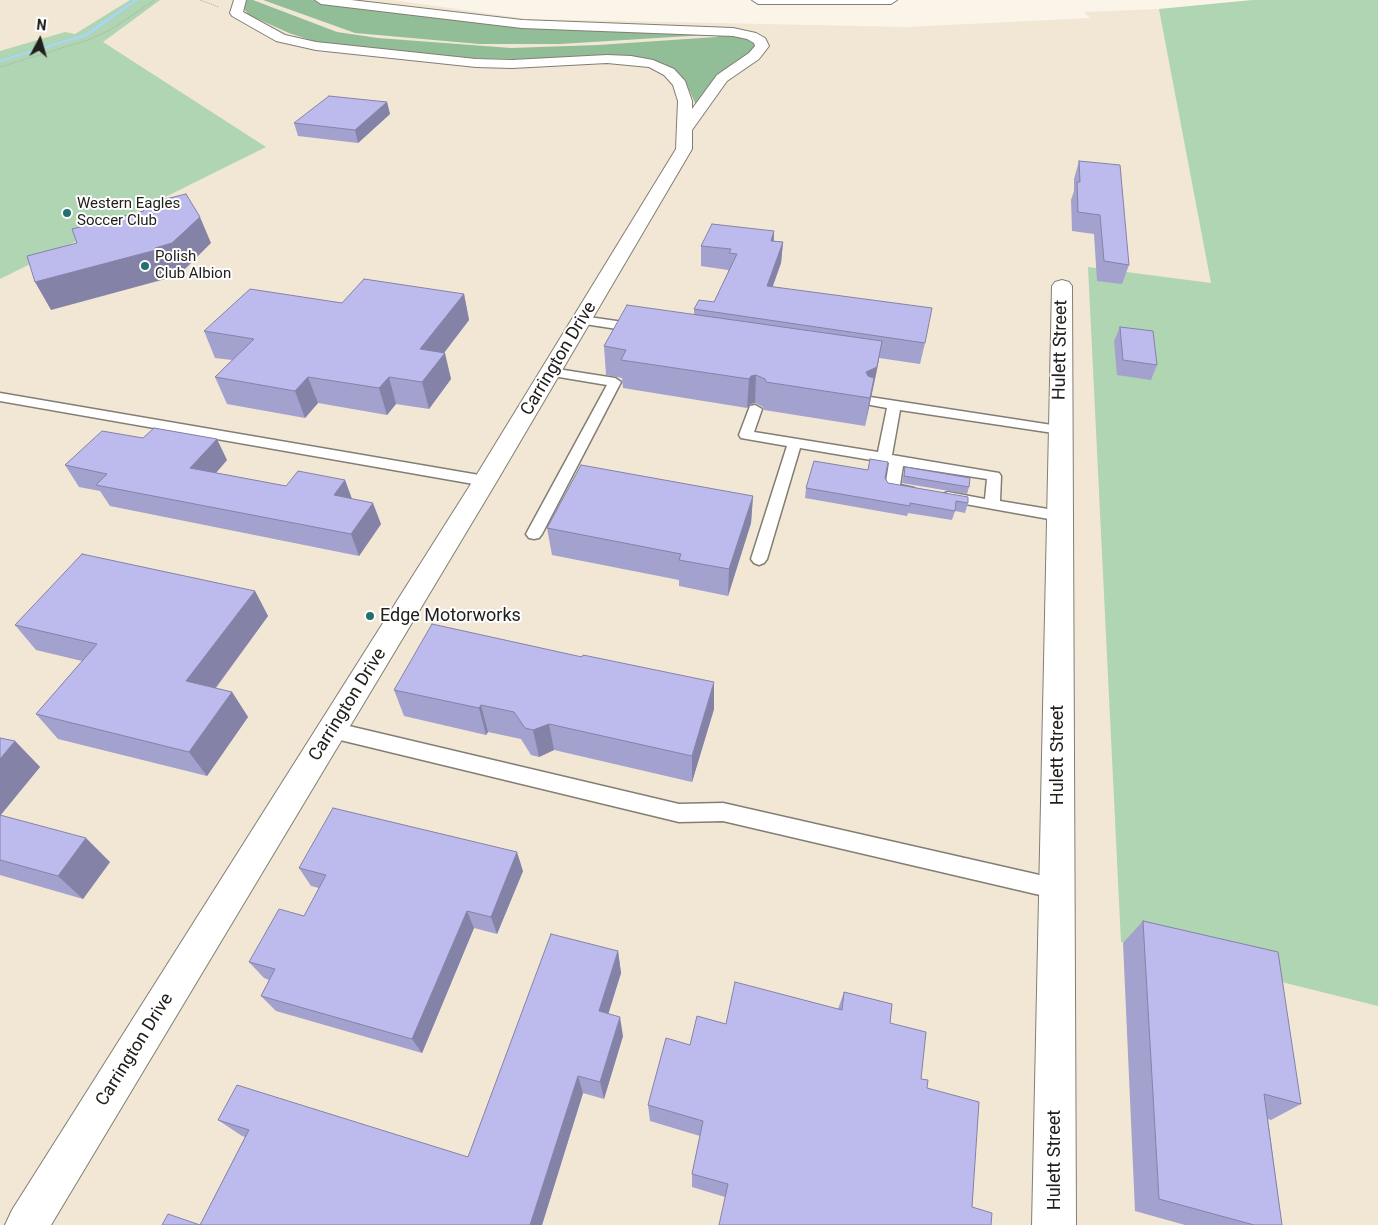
<!DOCTYPE html>
<html>
<head>
<meta charset="utf-8">
<style>
	body { margin:0 }
	#map { position:relative; width:1378px; height:1225px; overflow:hidden; background:#fbf4e9; font-family:Roboto,sans-serif }
	canvas { display:block }
	.north { position:absolute; left:15px; top:15px; width:50px; height:50px; -webkit-text-stroke:4px #fff; paint-order:stroke; rotate:6deg; font-size:14px; font-weight:700; line-height:20px; text-align:center; color:#22201c }
	.north::after { content:''; display:block; margin:auto; width:18px; height:22px; background:#22201c; clip-path:polygon(50% 0,100% 100%,50% 72%,0 100%) }
</style>
</head>
<body>
<div id="map">
<canvas width="1378" height="1225"></canvas>
<div class="north">N</div>
</div>
<script>
const c = document.querySelector('canvas').getContext('2d');
c.lineJoin = 'round';
function fillPath(path, color) { c.fillStyle = color; c.fill(path, 'evenodd'); }
const poly = rows => new Path2D(rows.map(r => 'M' + r).join(''));
function stroke(path, color, width, dash) { c.strokeStyle = color; c.lineWidth = width; c.lineCap = dash ? 'butt' : 'round'; c.setLineDash(dash || []); c.stroke(path); }
function drawText(font, color, halo, rows, align = 'center') {
  c.font = font + ' Roboto,sans-serif'; c.lineWidth = 4; c.setLineDash([]); c.textBaseline = 'middle'; c.strokeStyle = halo; c.fillStyle = color; for (const [text, x, y, turn = 0] of rows) {
    c.save(); c.translate(x, y); c.rotate((+turn || 0) * Math.PI / 180); c.textAlign = isNaN(turn) ? turn : align; if (halo) c.strokeText(text, 0, 0); c.fillText(text, 0, 0); c.restore();
  }
}
fillPath(poly([
	[0,0,393,0,528,19,906,27,1090,18,1084,12,1159,9,1253,0,1378,0,1378,1225,0,1225]
]), '#f2e7d5');
fillPath(poly([
	[130,0,160,0,103,42,266,147,0,279,0,51,65,32,75,34],
	[1253,0,1378,0,1378,1006,1121,942,1088,267,1211,283,1159,9]
]), '#afd5b2');
fillPath(poly([
	[247,0,253,0,337,32,378,38,511,48,598,45,716,37,726,33,733,32,762,46,696,105,685,81,676,72,664,66,586,57,516,59,448,58,316,42,289,33,249,15,243,8,243,4],
	[263,0,321,0,427,12,706,35,560,44,479,44,355,33]
]), '#92be97');
fillPath(poly([
	[134,0,138,0,87,36,0,62,0,60,85,34,134,0]
]), '#a7d6fb');
const lane = poly([
	[582,316,637,324,643,328,637,332,578,323,576,320,582,316],
	[551,368,615,378,621,382,542,534,539,538,534,539,529,538,526,534,607,385,547,375,545,372,551,368],
	[0,393,485,476,490,478,492,481,490,484,485,486,0,401,0,393],
	[870,397,1065,427,1067,430,1060,434,900,410,892,455,999,473,1001,476,1000,501,1060,511,1065,512,1067,516,1065,520,1060,521,943,500,941,497,943,494,948,492,985,499,987,479,903,466,900,485,914,488,916,491,914,494,909,496,892,493,887,491,885,488,889,463,800,448,767,559,764,563,759,565,754,563,751,559,787,446,741,438,739,435,750,406,755,405,762,409,754,432,878,452,887,408,865,404,863,401,870,397],
	[332,722,679,804,723,803,1057,879,1064,882,1067,889,1064,896,1057,899,723,821,679,822,332,738,326,735,323,730,326,725,332,722]
]);
const street = poly([
	[234,0,246,0,243,12,285,35,316,42,476,59,512,60,607,55,631,56,653,60,674,69,685,81,692,101,692,109,717,75,749,53,755,46,754,43,747,39,733,36,522,28,321,4,315,0,351,0,522,20,733,28,756,33,765,38,769,46,759,59,727,81,692,130,692,149,497,481,51,1225,5,1225,12,1210,474,479,676,149,678,101,673,85,664,75,649,67,607,63,512,68,476,67,316,50,276,41,232,16,230,13,234,0],
	[1062,280,1069,282,1072,286,1076,1225,1032,1225,1052,286,1055,282,1062,280]
]);
const highway = poly([
	[752,0,897,0,891,4,758,4,752,0]
]);
stroke(lane, '#837e74', 3);
stroke(street, '#837e74', 2);
stroke(highway, '#837e74', 2);
stroke(poly([
	[200,0,219,7],
	[0,67,88,40,110,30,155,0]
]), '#b0aba2', 1, [1, 1]);
fillPath(lane, '#fff');
fillPath(street, '#fff');
fillPath(highway, '#fff');
fillPath(poly([
	[387,102,390,114,358,143,298,136,294,123],
	[1079,161,1129,265,1122,284,1097,281,1094,234,1072,231,1071,200,1074,191,1074,179],
	[774,231,774,241,783,242,781,263,773,286,925,343,920,364,879,358,865,426,764,410,763,407,755,403,750,404,747,408,623,388,622,378,606,375,604,346,694,314,694,309,714,302,728,272,728,270,701,266,701,246],
	[464,294,469,320,444,353,451,379,429,409,396,404,387,415,318,403,305,418,227,404,215,377,232,360,215,358,204,331,342,303],
	[1120,327,1157,365,1151,380,1117,375,1114,341],
	[227,460,216,473,286,486,345,480,352,499,381,524,359,556,110,506,100,491,79,487,65,465],
	[905,467,969,487,967,494,902,483],
	[885,478,888,483,968,503,965,513,955,511,952,520,908,513,907,516,805,498,806,488],
	[753,496,751,523,728,596,679,586,679,580,552,555,547,528],
	[255,591,268,616,216,688,232,692,248,717,207,776,58,739,36,714,82,661,36,650,15,625],
	[394,690,714,709,692,782,554,750,539,757,531,755,521,739,488,732,486,735,404,716],
	[0,738,15,741,40,767,0,815,110,862,83,899,0,875],
	[299,868,523,871,497,934,474,928,422,1053,276,1011,261,996,269,980,264,978,249,962,304,916,319,888,311,886],
	[1143,921,1301,1104,1271,1120,1268,1119,1282,1225,1185,1225,1135,1211,1123,943],
	[618,951,621,973,608,1014,623,1036,604,1099,583,1093,542,1225,162,1225,200,1225,245,1137,242,1136,218,1120,468,1157],
	[844,992,892,1004,725,1197,692,1187,692,1174,700,1136,650,1121,648,1105,690,1045,726,1024,838,1009]
]), '#a3a1cd');
fillPath(poly([
	[387,102,390,114,358,143,355,130],
	[200,217,211,243,183,271,167,275,169,278,51,310,35,282],
	[774,231,773,252,771,241],
	[783,242,781,263,765,307,767,286],
	[464,294,469,320,427,375,420,349],
	[882,341,877,370,865,426,870,396,866,372],
	[445,353,451,379,429,409,422,382],
	[756,375,755,403,750,404,747,408,749,379,751,376],
	[308,377,318,403,305,418,295,391],
	[389,377,396,404,387,415,379,388],
	[217,439,227,460,201,490,190,468],
	[345,480,353,502,334,495],
	[753,496,751,523,728,596,729,569],
	[373,503,381,524,359,556,351,534],
	[255,591,268,616,202,706,186,681],
	[714,682,714,709,692,782,692,756],
	[232,692,248,717,207,776,189,752],
	[481,705,488,732,486,735,479,708],
	[549,724,554,750,539,757,533,730],
	[15,741,40,767,0,816,0,759],
	[86,838,110,862,83,899,58,876],
	[517,852,523,871,497,934,491,917],
	[467,911,474,928,422,1053,412,1039],
	[618,951,621,973,603,1031,599,1011],
	[620,1017,623,1036,604,1099,600,1082],
	[578,1076,583,1093,542,1225,530,1225]
]), '#8483a7');
const building = poly([
	[329,96,387,102,355,130,294,123,329,96],
	[1079,161,1120,165,1129,265,1104,261,1100,215,1078,212,1077,182,1080,182,1079,161],
	[186,194,200,217,172,243,155,248,156,250,35,282,27,256,77,243,72,229,144,211,141,205,186,194],
	[712,224,774,231,771,241,783,242,767,286,932,308,925,343,694,309,699,300,714,302,737,254,729,253,731,249,701,246,712,224],
	[364,279,464,294,420,349,445,353,422,382,389,377,379,388,308,377,295,391,215,377,254,339,204,331,250,289,342,303,364,279],
	[627,305,882,341,877,367,866,372,868,376,874,378,870,398,766,382,765,379,756,375,751,376,749,379,621,360,626,350,604,346,627,305],
	[1120,327,1153,331,1157,365,1123,360,1120,327],
	[154,428,217,439,190,468,286,486,298,471,345,480,334,495,373,503,351,534,96,485,107,474,65,465,102,431,143,438,154,428],
	[870,459,888,462,885,478,888,483,968,497,968,503,956,501,955,511,910,503,910,506,806,488,814,461,868,470,870,459],
	[581,465,753,496,729,569,679,560,681,554,547,528,581,465],
	[905,467,970,478,969,487,904,476,905,467],
	[82,554,255,591,186,681,232,692,189,752,36,714,97,644,15,625,82,554],
	[432,624,582,657,583,655,714,682,692,756,549,724,533,730,525,728,514,712,481,705,479,708,394,690,432,624],
	[0,738,15,741,0,759,0,738],
	[333,808,517,852,491,917,467,911,412,1039,261,996,275,969,249,962,279,909,304,916,326,875,299,868,333,808],
	[0,815,86,838,58,876,0,860,0,815],
	[1143,921,1278,952,1301,1104,1264,1094,1282,1225,1254,1225,1159,1199,1143,921],
	[551,934,618,951,599,1011,620,1017,600,1082,578,1076,530,1225,162,1225,168,1214,200,1225,249,1130,218,1120,237,1085,468,1157,551,934],
	[735,982,842,1010,844,992,892,1004,890,1023,926,1032,921,1079,928,1080,927,1088,979,1102,972,1207,992,1213,991,1225,719,1225,728,1184,692,1174,703,1121,648,1105,666,1038,690,1045,697,1016,726,1024,735,982]
]);
fillPath(building, '#bdbbee');
stroke(building, '#8483a7', 1);
for (const [x, y, r, color] of [
	[67,213,5,"#246f70"],
	[145,266,5,"#246f70"],
	[370,616,5,"#246f70"]
]) { const dot = new Path2D(); dot.arc(x, y, r, 0, 2 * Math.PI); c.fillStyle = color; c.fill(dot); stroke(dot, '#fff', 2); }
drawText('15px', '#22201c', '#fff', [
	["Western Eagles",77,204],
	["Soccer Club",77,221],
	["Polish",155,257],
	["Club Albion",155,274]
], 'left');
drawText('18px', '#22201c', '#fff', [
	["Hulett Street",1061,350,-89],
	["Carrington Drive",559,359,-59],
	["Carrington Drive",348,705,-58],
	["Hulett Street",1058,755,-90],
	["Carrington Drive",135,1050,-58],
	["Hulett Street",1055,1160,-90]
]);
drawText('18px', '#22201c', '#fff', [
	["Edge Motorworks",380,616]
], 'left');
</script>
</body>
</html>
